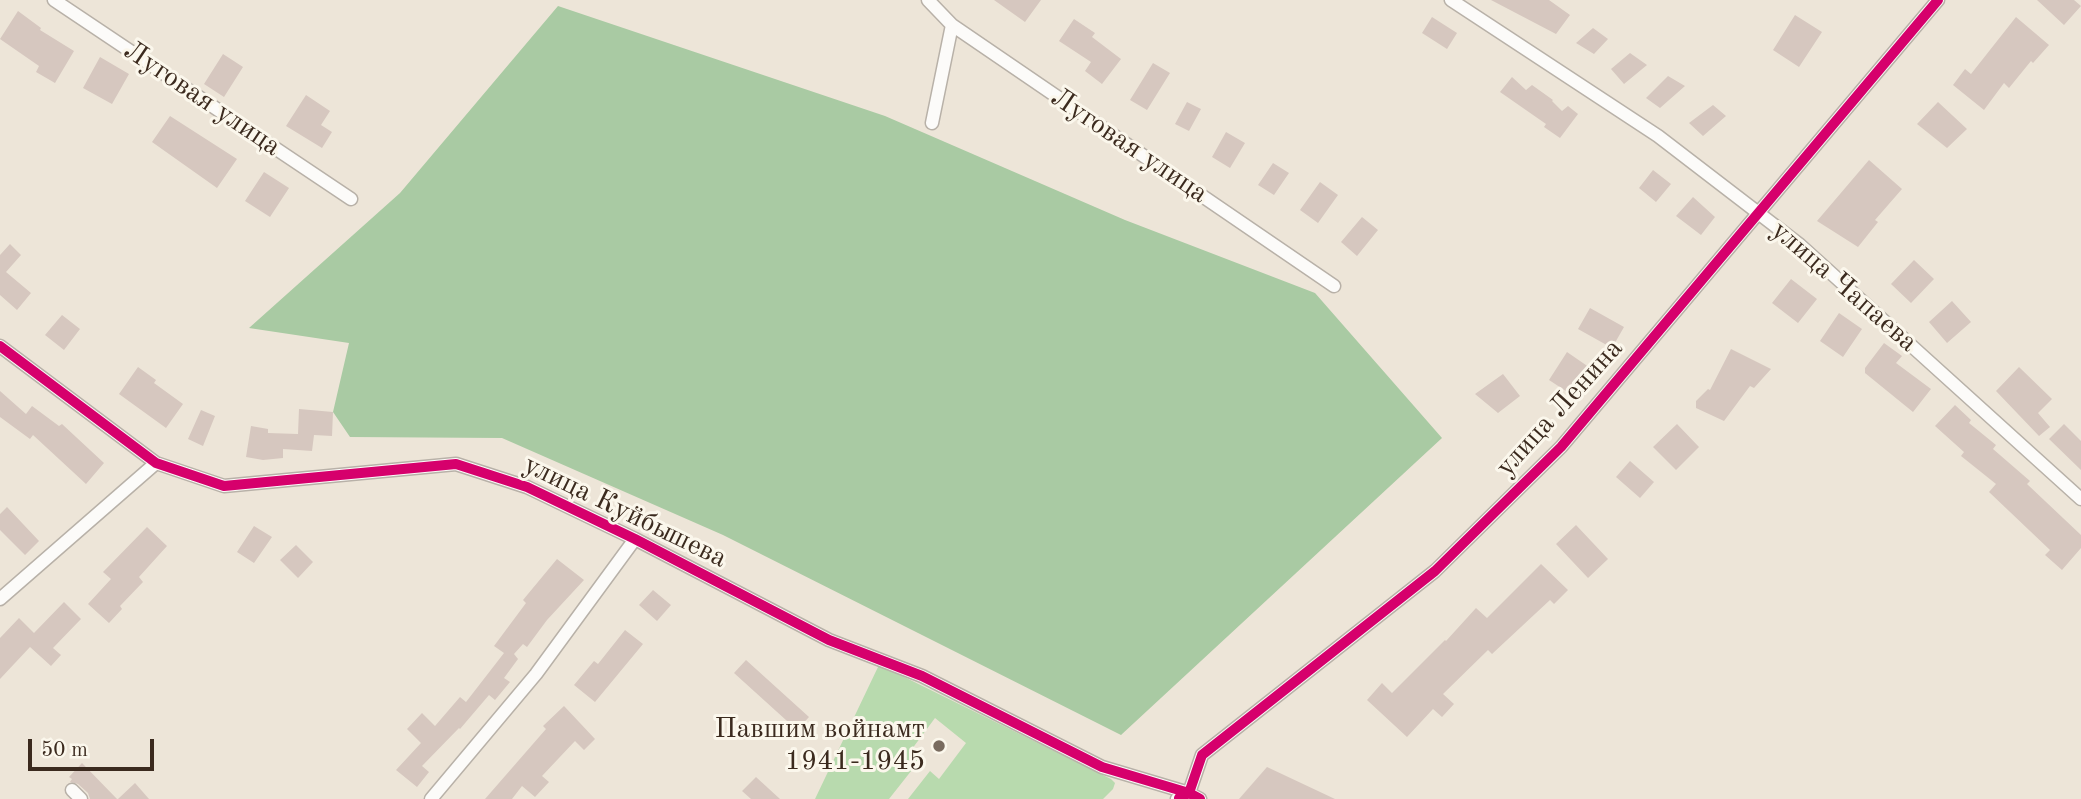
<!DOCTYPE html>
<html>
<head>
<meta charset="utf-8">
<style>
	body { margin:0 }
	#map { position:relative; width:2081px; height:799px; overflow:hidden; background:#ede5d8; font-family:"Old Standard TT",serif }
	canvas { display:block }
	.scale { position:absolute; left:28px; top:739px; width:126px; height:32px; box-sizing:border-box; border:4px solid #3b2a1e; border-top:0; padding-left:9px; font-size:21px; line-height:24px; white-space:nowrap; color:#3b2a1e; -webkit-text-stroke:5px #fbf7ec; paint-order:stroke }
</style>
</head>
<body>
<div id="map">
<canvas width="2081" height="799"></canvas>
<div class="scale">50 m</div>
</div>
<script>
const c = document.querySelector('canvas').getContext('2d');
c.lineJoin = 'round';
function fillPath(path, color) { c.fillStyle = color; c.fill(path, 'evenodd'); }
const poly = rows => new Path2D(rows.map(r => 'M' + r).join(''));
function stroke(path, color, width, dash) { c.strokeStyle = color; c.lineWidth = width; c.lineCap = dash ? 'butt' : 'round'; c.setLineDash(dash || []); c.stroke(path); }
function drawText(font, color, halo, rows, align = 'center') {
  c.font = font + ' "Old Standard TT",serif'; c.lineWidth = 6; c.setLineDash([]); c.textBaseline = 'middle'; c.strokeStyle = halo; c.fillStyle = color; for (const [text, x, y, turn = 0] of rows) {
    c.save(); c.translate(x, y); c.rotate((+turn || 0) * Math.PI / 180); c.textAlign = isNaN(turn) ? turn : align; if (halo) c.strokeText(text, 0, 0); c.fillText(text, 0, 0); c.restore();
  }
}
fillPath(poly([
	[878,667,884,667,1111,779,1115,783,1113,789,1103,799,908,799,930,771,939,779,966,743,935,718,909,753,919,761,889,799,815,799]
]), '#b8daae');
fillPath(poly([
	[558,6,885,116,1125,220,1315,293,1442,438,1121,735,723,535,502,438,350,437,333,412,349,343,249,328,400,193]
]), '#a9caa3');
fillPath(poly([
	[994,0,1041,0,1025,22],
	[1491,0,1549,0,1570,15,1556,34],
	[2037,0,2074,0,2081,6,2064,25],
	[18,11,41,28,40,30,74,51,55,83,36,72,39,66,0,39],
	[1795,15,1822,32,1799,67,1773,50],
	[1432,17,1457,33,1447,49,1422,33],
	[2016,17,2049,45,2033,63,2031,61,2009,88,2004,83,1984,110,1953,85,1965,69,1971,74],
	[1074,19,1095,33,1092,37,1121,59,1102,84,1085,71,1091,62,1059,41],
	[1593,28,1608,39,1594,54,1576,43],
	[1630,53,1647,65,1624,84,1611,69],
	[223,54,243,67,224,97,204,84],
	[100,57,129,74,112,104,83,88],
	[1153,63,1170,73,1147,110,1130,100],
	[1668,76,1685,86,1660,108,1646,98],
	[1512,77,1526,90,1532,85,1553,100,1552,101,1562,111,1568,106,1578,114,1560,138,1544,127,1546,124,1500,92],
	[306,95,330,111,321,125,332,132,322,148,286,126],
	[1187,102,1201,109,1189,131,1175,124],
	[1938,102,1967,129,1947,148,1917,124],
	[1713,105,1726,116,1703,136,1689,123],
	[170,116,237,159,217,188,152,142],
	[1226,132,1245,143,1230,168,1212,157],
	[1869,160,1902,189,1875,220,1878,222,1858,247,1817,221],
	[1273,163,1289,173,1274,195,1258,185],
	[1653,170,1671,184,1656,202,1639,188],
	[264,172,289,188,270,217,245,201],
	[1320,182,1338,195,1318,223,1300,210],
	[1693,197,1715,217,1701,235,1676,216],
	[1362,217,1378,230,1357,256,1341,242],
	[10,244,21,255,6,272,31,293,17,310,0,295,0,255],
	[1914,260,1934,279,1911,303,1891,284],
	[1791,279,1817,299,1798,323,1772,303],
	[1952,301,1971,322,1947,343,1929,322],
	[1590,308,1624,327,1612,348,1578,329],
	[1839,313,1862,329,1843,357,1820,341],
	[62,315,80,329,64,350,45,335],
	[1884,343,1902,356,1896,363,1931,389,1913,412,1865,373,1865,368],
	[1731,349,1771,369,1754,388,1750,386,1724,421,1696,408,1696,401,1708,389,1710,390],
	[1567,352,1596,372,1578,399,1549,380],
	[138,367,156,380,154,383,183,404,166,428,119,394],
	[2019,367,2052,399,2038,413,2050,427,2039,436,1996,391],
	[1503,374,1520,396,1498,413,1475,394],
	[0,391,26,414,32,406,59,426,62,424,104,463,86,484,33,435,30,439,0,417],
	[1955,405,1971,420,1969,423,1996,445,1993,449,2030,481,2027,484,2081,535,2081,548,2062,570,2045,555,2050,550,1989,492,1996,484,1961,456,1964,452,1935,426],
	[299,409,333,412,332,436,314,435,312,451,283,449,283,458,263,460,246,457,251,426,268,429,268,433,298,434],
	[201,410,215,416,203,446,188,439],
	[1677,424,1699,447,1676,470,1653,447],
	[2064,424,2081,441,2081,470,2049,439],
	[1630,461,1654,482,1640,498,1616,477],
	[7,507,39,541,25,555,0,530,0,514],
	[1576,525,1608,559,1588,578,1556,544],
	[254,526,272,537,254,563,237,552],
	[147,527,167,546,139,577,143,582,120,606,122,609,109,623,88,604,111,579,103,572],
	[296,545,313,562,298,578,280,560],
	[557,559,584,580,547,620,527,647,523,644,514,654,518,659,504,678,510,682,495,700,489,695,460,729,459,728,422,766,429,772,417,787,396,770,421,743,407,729,422,713,435,726,460,697,466,702,504,653,494,646,526,603,523,600],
	[1541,564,1568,590,1554,604,1550,600,1492,654,1488,650,1443,694,1454,704,1442,717,1433,709,1407,737,1367,700,1382,683,1392,693,1445,640,1446,641,1476,608,1487,618],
	[653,590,671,605,657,621,639,605],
	[64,602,81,619,53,648,61,655,51,666,30,647,0,679,0,638,19,618,34,633],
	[625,630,643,644,595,702,574,685,594,661,598,664],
	[746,660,809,717,797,730,734,673],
	[564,706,595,739,584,750,575,741,542,776,549,782,535,797,522,786,512,799,485,799,546,729,543,726],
	[82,763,117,799,90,799,88,793,78,784,70,782,72,779,69,777],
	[1267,767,1335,799,1239,799],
	[756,777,780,799,751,799,742,791],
	[135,783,149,799,118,799]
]), '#d6c7bf');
const street = poly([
	[54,0,351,199],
	[928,0,952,25,1334,286],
	[1451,0,1658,136,1800,245,2081,499],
	[932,123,952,25],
	[0,346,156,463,224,486,456,464,527,487,635,539,829,640,922,676,1102,767,1189,793,1200,799],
	[0,599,156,463],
	[72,790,81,799],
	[431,799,536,674,635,539],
	[1177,799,1189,793,1202,755,1435,571,1561,447,1938,0]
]);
stroke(street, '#b8b1a8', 15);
stroke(street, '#fcfbf9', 12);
stroke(poly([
	[0,346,156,463,224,486,456,464,527,487,635,539,829,640,922,676,1102,767,1189,793,1200,799],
	[1179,798,1189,793,1202,755,1435,571,1561,447,1938,0]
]), '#d6006c', 10);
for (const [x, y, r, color] of [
	[939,746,7,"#796b5f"]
]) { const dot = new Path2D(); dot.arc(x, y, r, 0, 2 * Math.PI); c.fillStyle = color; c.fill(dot); stroke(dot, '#fbf7ec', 2.5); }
drawText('28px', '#3b2a1e', '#fbf7ec', [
	["Луговая улица",202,99,34],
	["Луговая улица",1129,146,34],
	["улица Чапаева",1844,287,41],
	["улица Ленина",1560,408,-48],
	["улица Куйбышева",625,512,26]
]);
drawText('28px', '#3b2a1e', '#fbf7ec', [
	["Павшим войнамт",925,730],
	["1941-1945",925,762]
], 'right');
</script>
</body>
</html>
